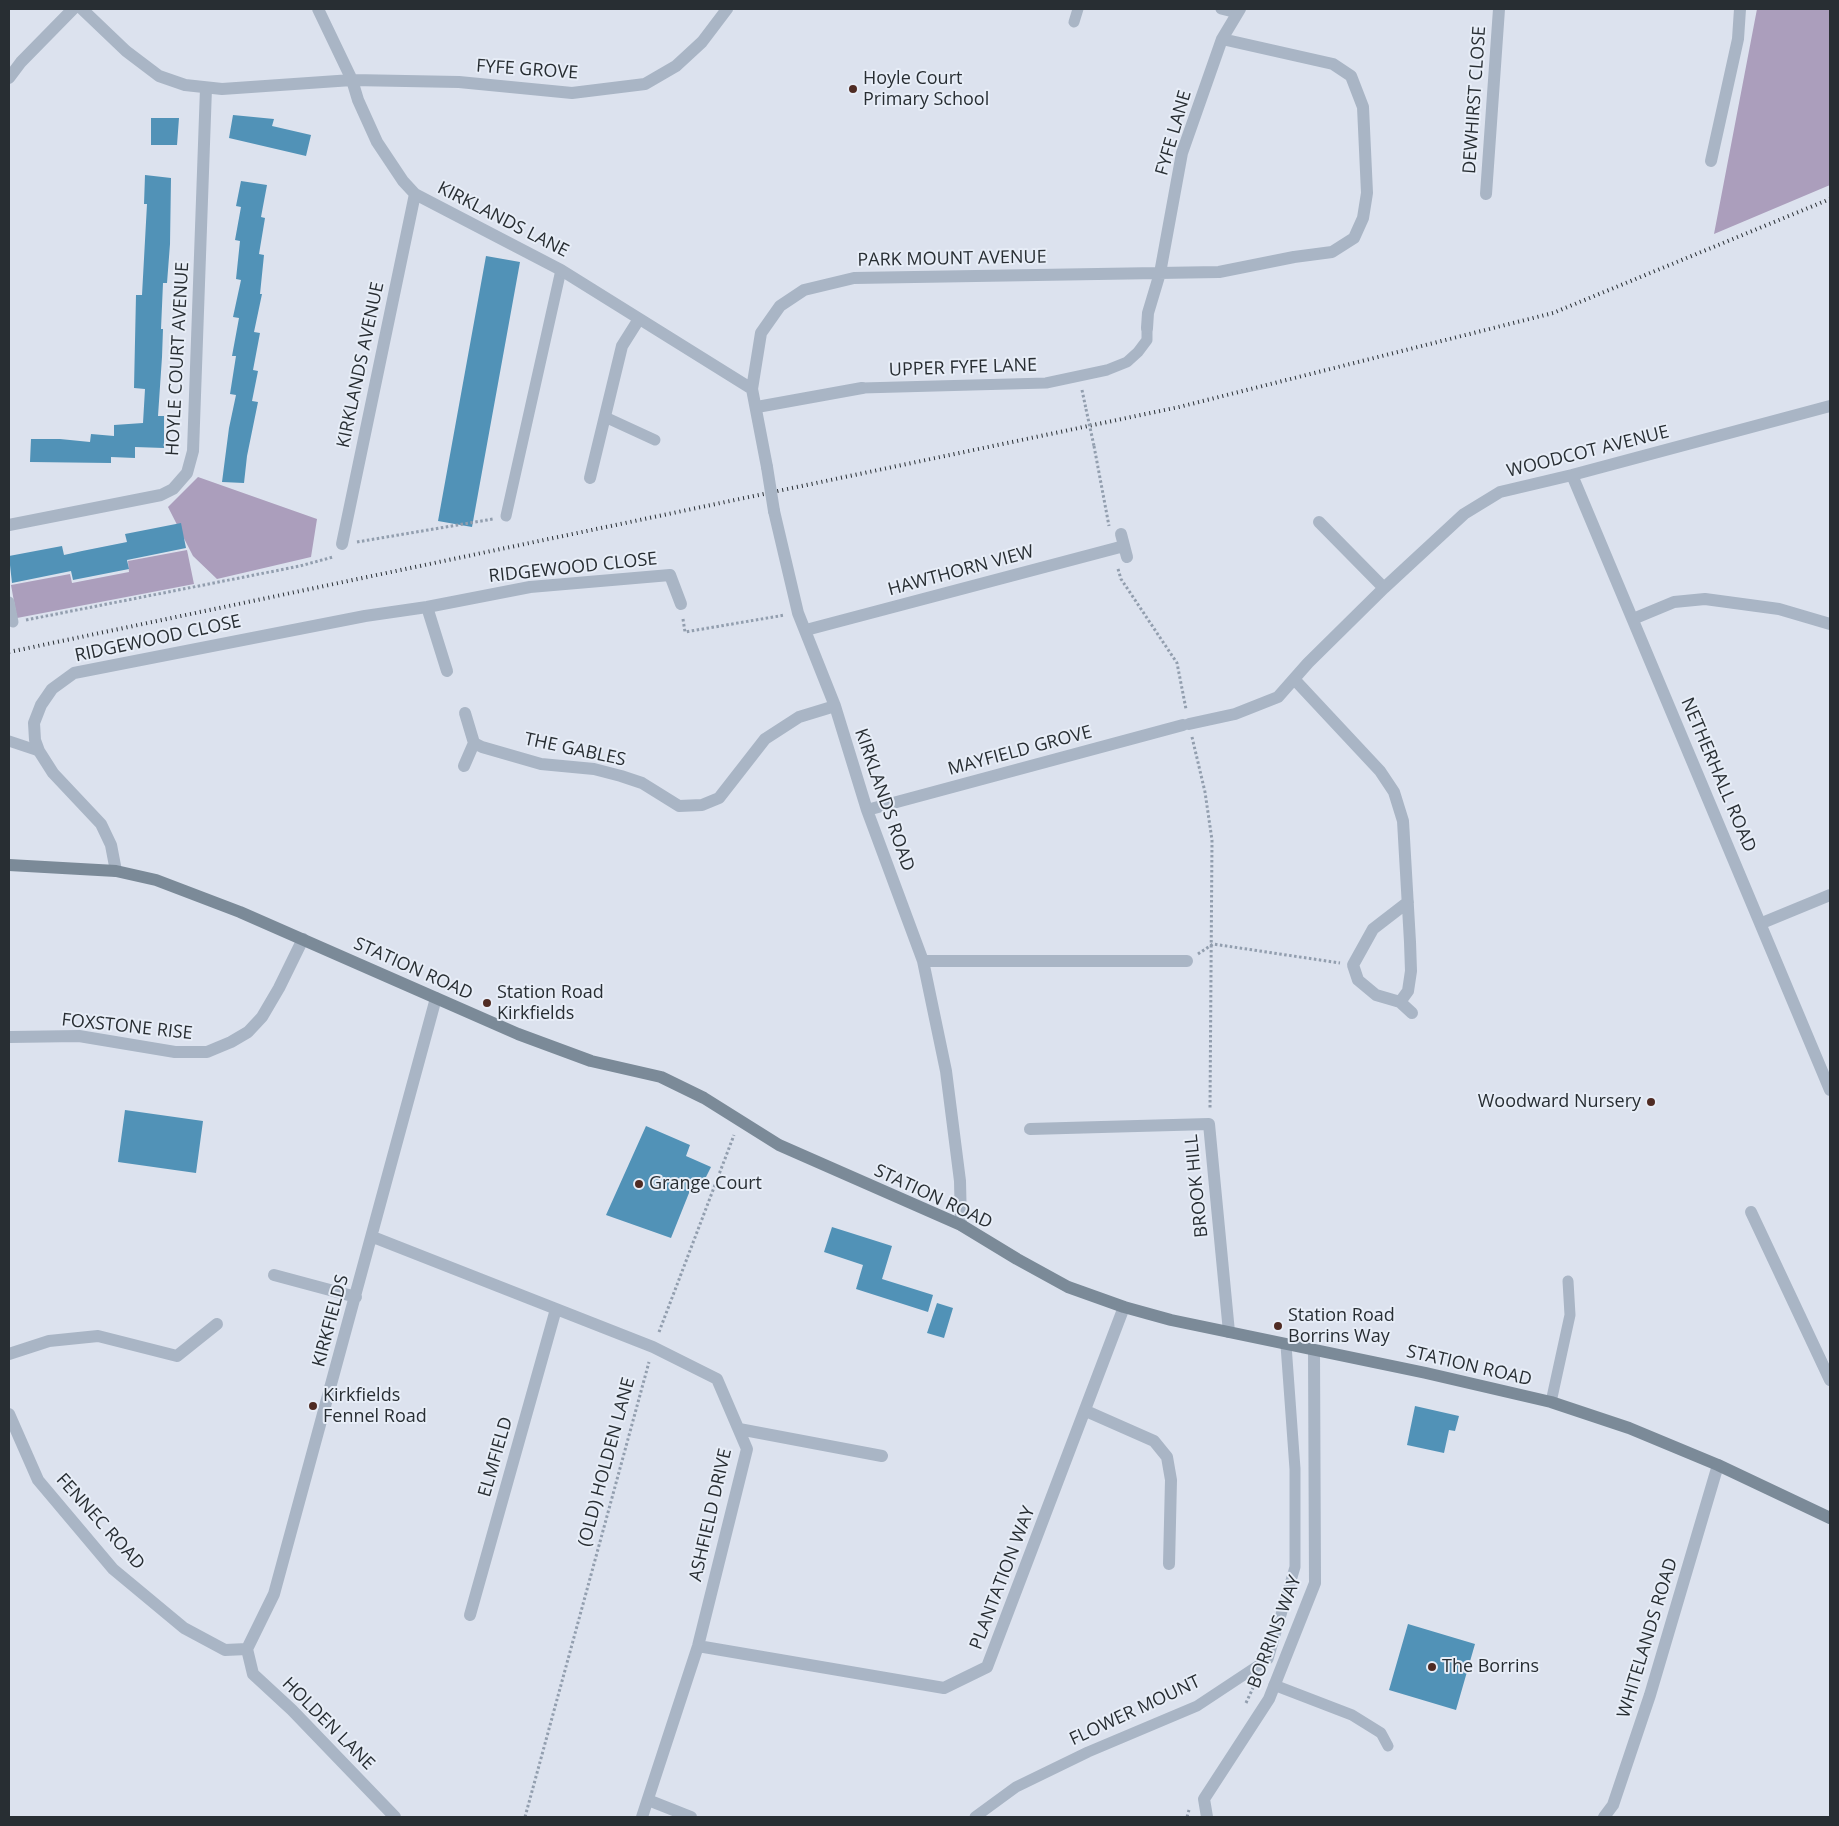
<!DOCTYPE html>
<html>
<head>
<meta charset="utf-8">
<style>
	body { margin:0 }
	#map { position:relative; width:1839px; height:1826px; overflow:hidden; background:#dce2ee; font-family:"Open Sans",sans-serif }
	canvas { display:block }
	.frame { position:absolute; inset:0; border:10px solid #282e33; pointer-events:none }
</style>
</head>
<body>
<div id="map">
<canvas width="1839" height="1826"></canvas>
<div class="frame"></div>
</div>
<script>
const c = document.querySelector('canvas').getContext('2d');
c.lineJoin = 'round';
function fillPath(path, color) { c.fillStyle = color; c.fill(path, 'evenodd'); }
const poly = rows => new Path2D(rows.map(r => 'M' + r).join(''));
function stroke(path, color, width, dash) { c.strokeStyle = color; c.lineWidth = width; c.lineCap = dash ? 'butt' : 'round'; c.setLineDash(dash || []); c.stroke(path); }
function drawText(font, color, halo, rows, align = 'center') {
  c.font = font + ' "Open Sans",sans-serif'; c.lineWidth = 4; c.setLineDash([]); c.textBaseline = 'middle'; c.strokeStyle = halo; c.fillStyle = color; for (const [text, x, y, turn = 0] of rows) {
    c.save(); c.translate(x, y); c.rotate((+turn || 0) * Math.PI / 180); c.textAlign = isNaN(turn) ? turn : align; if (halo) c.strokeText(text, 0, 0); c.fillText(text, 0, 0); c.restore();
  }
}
fillPath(poly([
	[1757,9,1830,9,1830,185,1714,234],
	[198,477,317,519,311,557,217,579,193,556,168,507],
	[187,550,194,584,17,618,11,585,70,574,72,583,129,572,128,561]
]), '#ab9ebc');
fillPath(poly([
	[233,115,274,119,272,126,311,135,306,156,229,138],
	[151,118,179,118,177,145,151,145],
	[145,175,171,178,170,244,167,283,163,283,161,329,163,329,162,357,158,416,164,416,164,448,135,447,135,458,111,457,111,463,30,462,31,439,60,439,90,442,91,434,114,436,114,425,143,423,145,389,134,388,136,295,142,295,147,204,144,204],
	[241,181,267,185,261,217,265,218,259,254,264,255,260,294,262,294,254,332,260,333,253,370,258,371,252,401,258,402,247,456,244,483,222,482,229,428,236,395,230,394,236,356,232,356,239,318,233,317,241,280,236,279,240,241,235,240,241,207,236,206],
	[486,256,520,262,472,527,438,521],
	[181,523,186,548,127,560,129,569,73,580,71,571,12,583,9,556,62,546,64,555,82,551,127,542,125,534],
	[125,1110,203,1121,196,1173,118,1162],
	[646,1126,690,1145,686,1156,711,1167,699,1191,691,1188,671,1238,606,1215],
	[832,1227,892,1246,882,1279,933,1295,928,1312,856,1289,863,1265,824,1252],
	[937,1303,953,1308,944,1338,927,1333],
	[1415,1406,1459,1416,1455,1431,1449,1430,1444,1453,1407,1445],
	[1408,1624,1475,1644,1456,1710,1389,1690]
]), '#5192b7');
stroke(poly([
	[1082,390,1086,409],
	[1094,446,1109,526],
	[357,542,493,519],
	[1118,569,1121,579,1177,663,1186,709],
	[683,619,685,632,785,615],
	[26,620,300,566,333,557],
	[1192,737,1205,792,1212,840,1210,1109],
	[1198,954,1213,944,1340,963],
	[659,1332,734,1135],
	[1246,1703,1253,1688],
	[525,1817,649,1362],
	[1187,1817,1189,1810]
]), '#929eae', 3, [2.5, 2.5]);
stroke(poly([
	[1221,9,1237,13],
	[1074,22,1078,9],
	[862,388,1046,383,1107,370,1127,362,1138,352,1147,340,1147,328],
	[605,417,655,440],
	[506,516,561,270],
	[9,602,13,622],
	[9,741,39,751],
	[1551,1402,1570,1315,1568,1281],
	[1274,1685,1352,1715,1381,1733,1388,1746],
	[975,1817,1016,1787,1088,1752,1197,1706,1268,1659,1295,1567,1295,1469,1286,1345]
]), '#a9b5c5', 11);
stroke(poly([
	[82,9,126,51,159,76,185,85,222,89,352,80,459,82,572,93,645,84,676,66,702,42,727,9],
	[318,9,352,80,358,100,377,142,403,181,415,194,561,270,752,389],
	[9,78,21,62,73,9],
	[1711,161,1738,39,1740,9],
	[1486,194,1499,9],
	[1147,328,1148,313,1160,273,1182,153,1222,39,1240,9],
	[757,407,862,388],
	[767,467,752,389,761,333,780,306,804,290,854,278,1219,272,1294,257,1332,252,1354,238,1363,218,1367,193,1363,107,1351,76,1333,64,1222,39],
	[1572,475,1830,1090],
	[590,478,622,346,639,319],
	[774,511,798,613,835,706,867,810,923,961,946,1071,960,1181,961,1225],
	[1319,522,1384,588],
	[9,525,161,495,173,489,187,473,193,451,206,88],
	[1121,534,1127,557],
	[342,544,415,194],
	[427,607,447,671],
	[1633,619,1674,602,1705,599,1779,609,1830,624],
	[806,630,1124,546],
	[1294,679,1380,771,1394,792,1403,821,1410,942,1411,971,1408,991,1400,1002,1376,995,1358,980,1353,965,1373,929,1408,902],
	[1189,724,1235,714,1278,697,1308,663,1384,588,1464,514,1500,492,1572,475,1830,406],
	[474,743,482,747,541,764,594,769,621,776,642,783,679,806,702,805,719,798,765,739,799,717,835,706],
	[464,766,474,743,465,713],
	[867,810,1183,725],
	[116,871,111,845,101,824,53,773,39,751,35,740,34,723,41,705,52,689,74,673,365,616,427,607,530,587,670,575,681,604],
	[1762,923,1830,895],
	[923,961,1187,961],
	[1400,1002,1412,1013],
	[9,1037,79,1036,175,1052,207,1052,231,1042,248,1032,262,1017,279,988,303,939],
	[1030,1129,1209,1124,1229,1332],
	[1751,1212,1830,1380],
	[373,1237,653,1347,717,1379,747,1449,698,1646,642,1817],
	[274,1275,356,1297],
	[9,1354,49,1341,98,1336,177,1356,217,1324],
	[1086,1411,1154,1441,1167,1457,1171,1480,1169,1564],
	[9,1414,38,1480,113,1569,184,1628,225,1650,247,1649],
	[739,1429,882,1456],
	[470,1615,556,1309],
	[698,1646,944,1688,987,1667,1124,1307],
	[247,1649,274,1594,436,998],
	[247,1649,253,1674,292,1710,395,1817],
	[648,1800,691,1817],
	[1207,1817,1204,1799,1269,1699,1315,1583,1314,1351],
	[1604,1817,1613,1805,1650,1695,1718,1465]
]), '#a9b5c5', 12);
stroke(poly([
	[9,865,116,871,156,880,240,912,518,1034,591,1061,661,1077,704,1098,779,1145,961,1225,1017,1259,1068,1287,1124,1307,1171,1320,1426,1373,1551,1402,1629,1428,1718,1465,1830,1518]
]), '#7b8a98', 12);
stroke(poly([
	[9,652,1179,407,1553,313,1830,199]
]), '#282e33', 4, [1, 4]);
stroke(poly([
	[1086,409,1094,446]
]), '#929eae', 3, [2.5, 2.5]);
stroke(poly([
	[767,467,774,511]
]), '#a9b5c5', 12);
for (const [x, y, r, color] of [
	[853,89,5,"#4f2b23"],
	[487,1003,5,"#4f2b23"],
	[1651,1102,5,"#4f2b23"],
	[639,1184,5,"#4f2b23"],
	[1278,1326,5,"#4f2b23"],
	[313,1406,5,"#4f2b23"],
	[1432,1667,5,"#4f2b23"]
]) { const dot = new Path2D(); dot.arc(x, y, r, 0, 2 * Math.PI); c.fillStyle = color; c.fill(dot); stroke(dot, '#e7edf7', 2); }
drawText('18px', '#282e33', '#e7edf7', [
	["FYFE GROVE",527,70,4],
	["DEWHIRST CLOSE",1475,100,-86],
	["FYFE LANE",1174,133,-74],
	["KIRKLANDS LANE",503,220,27],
	["PARK MOUNT AVENUE",952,259,-1],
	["HOYLE COURT AVENUE",178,359,-87],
	["KIRKLANDS AVENUE",361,365,-78],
	["UPPER FYFE LANE",963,368,-2],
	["WOODCOT AVENUE",1588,452,-14],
	["RIDGEWOOD CLOSE",573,568,-6],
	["HAWTHORN VIEW",961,571,-15],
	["RIDGEWOOD CLOSE",158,639,-12],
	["THE GABLES",575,750,12],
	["MAYFIELD GROVE",1020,751,-15],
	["NETHERHALL ROAD",1718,775,67],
	["KIRKLANDS ROAD",884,800,71],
	["STATION ROAD",413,969,24],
	["FOXSTONE RISE",127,1027,6],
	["BROOK HILL",1197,1186,-96],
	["STATION ROAD",933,1197,25],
	["KIRKFIELDS",331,1321,-75],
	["STATION ROAD",1469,1366,13],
	["ELMFIELD",496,1457,-74],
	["(OLD) HOLDEN LANE",607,1462,-75],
	["ASHFIELD DRIVE",711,1515,-77],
	["FENNEC ROAD",100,1522,48],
	["PLANTATION WAY",1003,1578,-69],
	["BORRINS WAY",1275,1632,-69],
	["WHITELANDS ROAD",1648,1638,-73],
	["FLOWER MOUNT",1135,1711,-25],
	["HOLDEN LANE",328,1724,45]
]);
drawText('18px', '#282e33', '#e7edf7', [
	["Hoyle Court",863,79],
	["Primary School",863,100],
	["Station Road",497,993],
	["Kirkfields",497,1014],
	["Woodward Nursery",1641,1102,"right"],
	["Grange Court",649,1184],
	["Station Road",1288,1316],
	["Borrins Way",1288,1337],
	["Kirkfields",323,1396],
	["Fennel Road",323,1417],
	["The Borrins",1442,1667]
], 'left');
</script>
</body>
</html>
